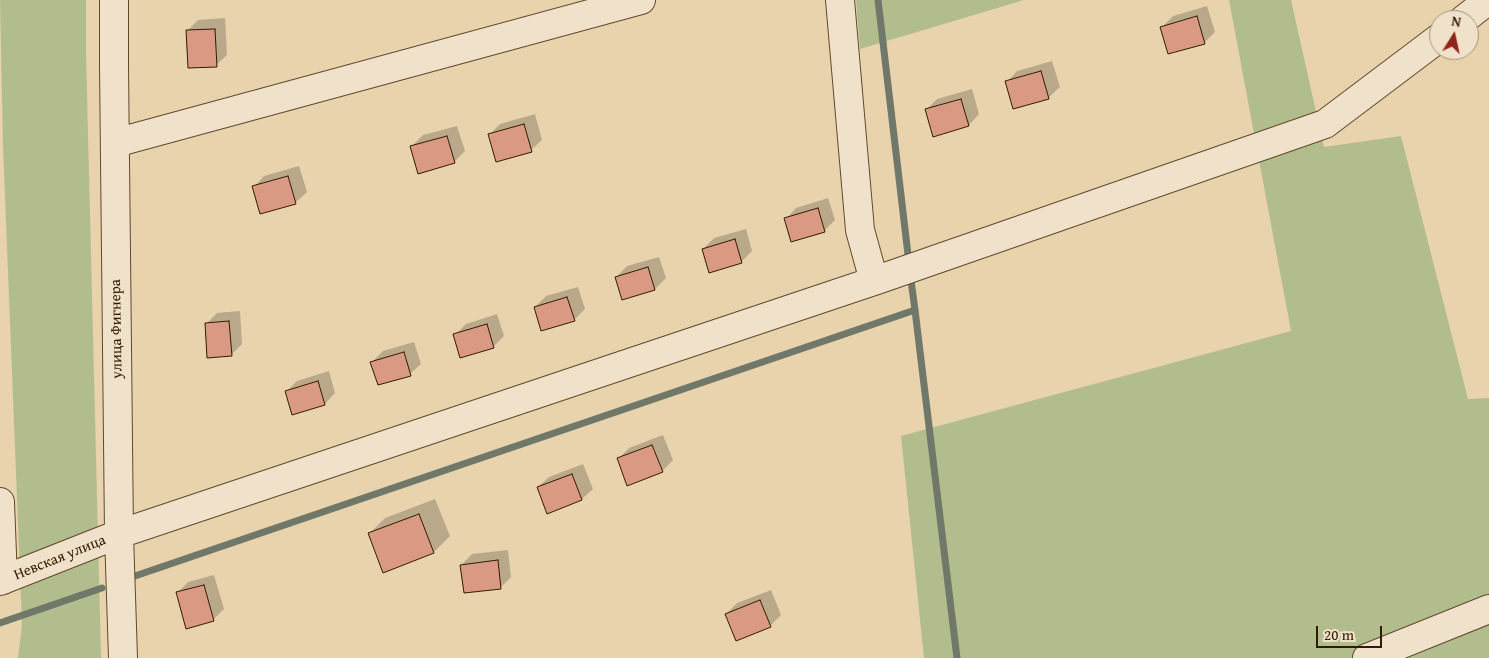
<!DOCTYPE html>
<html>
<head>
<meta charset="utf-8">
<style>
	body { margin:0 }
	#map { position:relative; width:1489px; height:658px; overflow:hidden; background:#e8d3ad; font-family:"Gentium Book Plus",serif }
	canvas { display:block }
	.north { position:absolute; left:1429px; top:10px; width:50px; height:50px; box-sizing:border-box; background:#f0e2ca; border:1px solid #a49279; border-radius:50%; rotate:10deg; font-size:14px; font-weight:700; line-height:20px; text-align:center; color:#331a00 }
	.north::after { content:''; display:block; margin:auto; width:18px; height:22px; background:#8f2418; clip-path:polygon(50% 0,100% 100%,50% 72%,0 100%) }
	.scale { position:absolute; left:1316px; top:626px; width:66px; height:22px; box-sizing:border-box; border:2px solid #331a00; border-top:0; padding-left:6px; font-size:15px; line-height:18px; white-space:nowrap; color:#331a00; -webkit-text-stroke:4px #f0e2ca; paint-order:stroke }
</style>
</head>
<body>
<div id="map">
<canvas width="1489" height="658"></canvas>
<div class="north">N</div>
<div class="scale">20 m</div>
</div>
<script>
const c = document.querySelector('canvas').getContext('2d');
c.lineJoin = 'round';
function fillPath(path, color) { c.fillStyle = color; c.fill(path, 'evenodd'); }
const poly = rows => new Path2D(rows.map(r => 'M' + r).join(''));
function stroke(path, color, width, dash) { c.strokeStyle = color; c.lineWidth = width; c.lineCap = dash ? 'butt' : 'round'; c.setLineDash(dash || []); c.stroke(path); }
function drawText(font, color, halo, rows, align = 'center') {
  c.font = font + ' "Gentium Book Plus",serif'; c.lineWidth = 5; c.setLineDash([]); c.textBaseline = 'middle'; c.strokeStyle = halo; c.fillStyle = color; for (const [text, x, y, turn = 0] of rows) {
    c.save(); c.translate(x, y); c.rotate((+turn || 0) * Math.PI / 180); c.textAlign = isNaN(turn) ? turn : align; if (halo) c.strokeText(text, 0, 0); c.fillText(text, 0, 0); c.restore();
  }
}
fillPath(poly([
	[0,0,86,0,86,52,101,658,18,658,22,625,3,146],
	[856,0,1024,0,860,49],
	[1229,0,1291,0,1324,147,1401,136,1468,399,1489,398,1489,658,924,658,901,436,1291,331]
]), '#b2bd8d');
fillPath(poly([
	[1207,6,1215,32,1204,43,1162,27,1173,16],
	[225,18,227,55,216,65,187,31,198,20],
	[1052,61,1060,87,1049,97,1014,107,1007,82,1017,71],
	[972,89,979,114,969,125,926,110,937,99],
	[535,114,542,140,531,150,489,135,500,124],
	[457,126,465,151,454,162,412,146,423,135],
	[299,166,307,192,296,202,261,212,254,187,264,176],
	[828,198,835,220,824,231,786,219,796,208],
	[746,229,752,251,741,262,703,249,714,238],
	[659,257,666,278,655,289,616,277,627,266],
	[578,287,585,309,574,320,535,307,546,296],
	[240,311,242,344,231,355,206,324,217,313],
	[497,314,504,336,493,347,455,335,466,324],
	[414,342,421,364,410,374,372,362,383,351],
	[329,371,335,393,325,404,286,392,297,381],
	[663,435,673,460,662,471,618,459,629,448],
	[583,464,593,489,582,499,538,487,549,477],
	[435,499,450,536,434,552,384,571,369,534,385,518],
	[508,550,511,577,500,588,461,565,472,554],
	[214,575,224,609,213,620,177,593,188,582],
	[771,590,781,615,770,626,726,614,737,603]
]), '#0003');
stroke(poly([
	[878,0,909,263],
	[910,273,915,310],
	[132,577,915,310,957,658],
	[0,623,102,588]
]), '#707869', 7);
const building = poly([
	[1197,16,1205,44,1168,54,1160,27,1197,16],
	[215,29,217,67,188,68,186,30,215,29],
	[1041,71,1049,99,1013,109,1005,81,1041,71],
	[961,99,969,126,933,137,925,109,961,99],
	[524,124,532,152,496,162,488,134,524,124],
	[447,136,455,163,418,174,410,146,447,136],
	[288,176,296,204,260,214,252,186,288,176],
	[818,208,825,232,791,242,784,218,818,208],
	[735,239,742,263,709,273,702,249,735,239],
	[648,267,655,290,622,300,615,277,648,267],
	[567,297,575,321,541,331,534,307,567,297],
	[229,321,232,356,207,358,205,323,229,321],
	[487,324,494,348,460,358,453,334,487,324],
	[404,352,411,376,378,385,370,362,404,352],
	[318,381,325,405,292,415,285,391,318,381],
	[652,445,663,472,627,486,617,458,652,445],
	[572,474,582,500,547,514,537,487,572,474],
	[419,514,434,553,383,573,368,533,419,514],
	[498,560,501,589,464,593,460,565,498,560],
	[204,585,214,621,186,629,176,592,204,585],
	[760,600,771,627,736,641,725,614,760,600]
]);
fillPath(building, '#da9983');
stroke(building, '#331a00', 1);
const minor = poly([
	[114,0,114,66,119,534,123,658],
	[1463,20,1486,2,1486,0],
	[115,143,641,0],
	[874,281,1325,124,1439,38],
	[0,502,3,580],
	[0,581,119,534,874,281,860,230,840,0],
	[1367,658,1489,609]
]);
stroke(minor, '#60482b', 30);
stroke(minor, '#f0e2ca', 28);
drawText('15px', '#331a00', '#f0e2ca', [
	["улица Фигнера",117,329,-91],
	["Невская улица",60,558,-22]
]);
</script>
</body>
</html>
